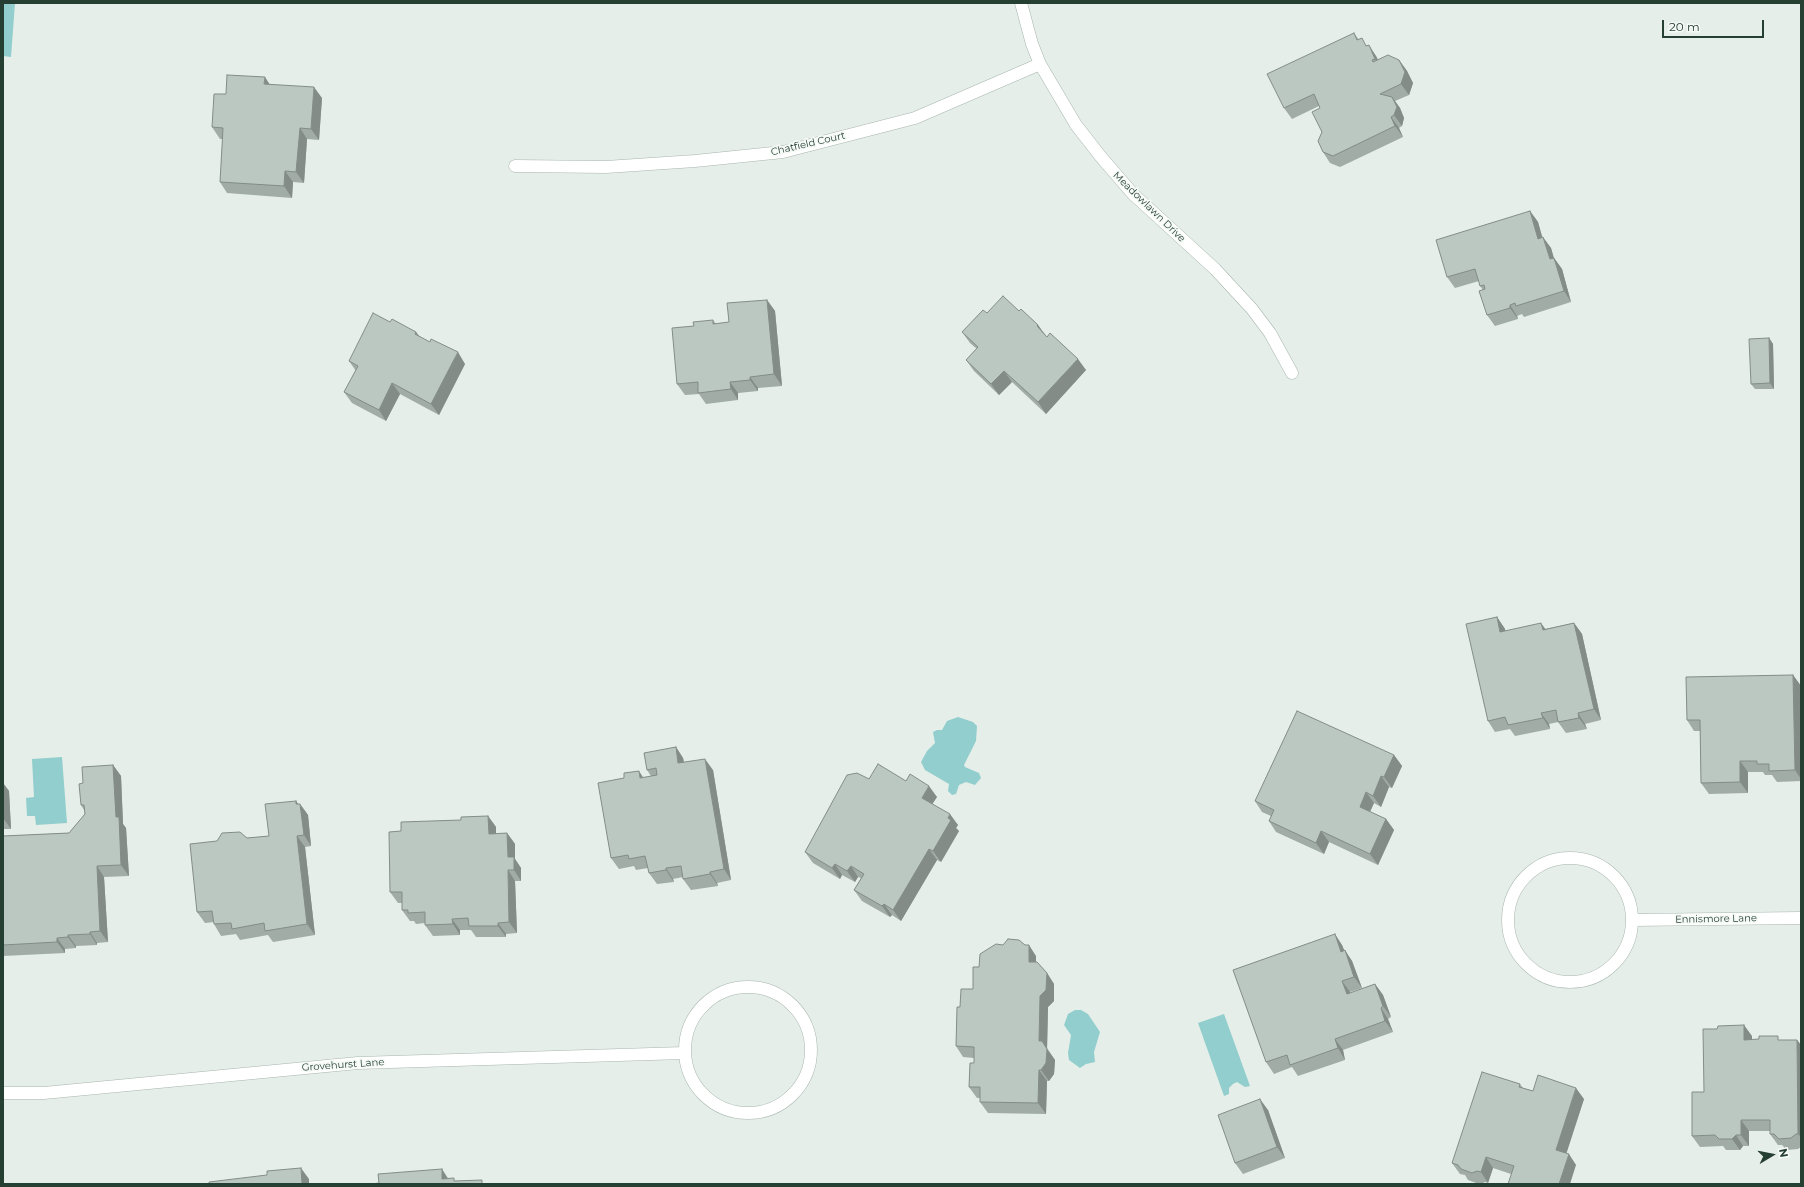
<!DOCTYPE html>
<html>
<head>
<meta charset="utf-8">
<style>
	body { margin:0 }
	#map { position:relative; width:1804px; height:1187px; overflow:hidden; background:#e5eee8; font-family:Montserrat,sans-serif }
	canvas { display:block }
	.frame { position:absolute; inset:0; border:4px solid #253f33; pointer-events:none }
	.north { position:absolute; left:1752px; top:1135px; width:40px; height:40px; -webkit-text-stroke:3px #f6faf7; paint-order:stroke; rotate:80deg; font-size:11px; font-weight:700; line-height:16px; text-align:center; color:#253f33 }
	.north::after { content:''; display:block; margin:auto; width:14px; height:18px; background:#253f33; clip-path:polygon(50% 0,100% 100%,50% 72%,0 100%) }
	.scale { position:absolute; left:1662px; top:20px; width:102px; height:18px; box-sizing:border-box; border:2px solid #253f33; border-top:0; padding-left:5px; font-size:12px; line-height:14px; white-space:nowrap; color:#253f33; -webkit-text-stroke:3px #f6faf7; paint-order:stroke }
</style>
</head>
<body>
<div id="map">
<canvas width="1804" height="1187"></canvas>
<div class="frame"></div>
<div class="north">N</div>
<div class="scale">20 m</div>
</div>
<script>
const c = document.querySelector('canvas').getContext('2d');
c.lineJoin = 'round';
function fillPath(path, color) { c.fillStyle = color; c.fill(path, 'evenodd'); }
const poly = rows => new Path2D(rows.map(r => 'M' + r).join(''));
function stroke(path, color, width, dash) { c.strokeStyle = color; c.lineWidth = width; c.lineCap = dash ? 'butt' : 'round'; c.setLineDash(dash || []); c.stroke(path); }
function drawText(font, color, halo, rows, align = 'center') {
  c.font = font + ' Montserrat,sans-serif'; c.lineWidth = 3.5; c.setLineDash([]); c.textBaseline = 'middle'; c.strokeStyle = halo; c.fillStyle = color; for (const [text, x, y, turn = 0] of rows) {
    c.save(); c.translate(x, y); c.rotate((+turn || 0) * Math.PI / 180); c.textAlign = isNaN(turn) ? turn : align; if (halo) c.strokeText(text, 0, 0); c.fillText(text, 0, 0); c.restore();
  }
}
fillPath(poly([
	[3,3,15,3,11,57,3,56],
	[958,717,973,722,977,726,976,741,964,765,965,767,979,773,981,778,975,785,966,782,959,785,956,794,952,795,948,791,949,784,925,770,921,762,927,751,935,743,933,732,937,730,942,730,947,721],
	[62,757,67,823,36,825,35,816,27,816,26,798,34,797,32,759],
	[1075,1010,1081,1010,1088,1014,1100,1032,1094,1052,1095,1062,1086,1064,1080,1068,1069,1060,1068,1053,1071,1035,1064,1025,1068,1014],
	[1224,1014,1250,1086,1245,1087,1237,1082,1233,1084,1229,1088,1229,1094,1224,1096,1198,1023]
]), '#91cecd');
const minor = poly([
	[1021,3,1032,44,1040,64,1076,125,1101,157,1133,194,1215,269,1252,309,1270,333,1292,373],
	[515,166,606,167,695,161,783,152,915,118,1040,64],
	'1508 920a62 62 0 1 1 124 0a62 62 0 1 1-124 0Z',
	[1632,920,1801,918],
	'685 1050a63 63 0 1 1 126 0a63 63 0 1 1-126 0Z',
	[3,1093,44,1093,358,1063,684,1053]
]);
stroke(minor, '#a8b6ae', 13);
stroke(minor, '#fff', 12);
fillPath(poly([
	[1354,33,1359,40,1367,46,1376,56,1378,60,1399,60,1407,71,1413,83,1409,95,1395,101,1400,108,1404,118,1402,126,1399,128,1403,137,1340,167,1330,163,1323,152,1320,108,1319,106,1292,119,1284,108],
	[270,84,322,98,319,140,307,139,304,183,293,182,292,198,227,193,220,182,223,139,220,139,212,127,226,94],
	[1530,211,1538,222,1542,238,1551,248,1554,258,1562,269,1571,302,1524,317,1522,314,1517,316,1518,319,1495,326,1487,315,1483,290,1480,286,1479,281,1455,288,1447,277],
	[767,300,775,311,782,386,758,388,758,391,738,393,738,400,706,404,699,394,685,395,677,384,713,320,716,324,729,322],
	[1019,311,1038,325,1045,335,1086,370,1046,414,1012,382,999,395,974,371,966,360,977,349,970,343,962,332,987,313],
	[416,332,420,337,465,364,439,415,400,394,386,421,352,403,344,392,356,371,349,361],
	[1769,338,1773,344,1774,389,1755,389,1751,384],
	[1497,617,1505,629,1505,631,1545,629,1574,623,1582,634,1601,720,1585,724,1587,729,1566,733,1558,722,1549,724,1550,729,1515,736,1510,729,1495,732,1488,721],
	[1793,675,1801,686,1801,781,1777,782,1772,775,1765,775,1763,772,1748,772,1748,793,1709,794,1701,783,1700,731,1694,731,1687,720],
	[676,747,683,758,684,762,713,770,731,880,717,883,718,886,691,890,683,879,683,877,673,879,674,882,657,884,649,873,648,868,636,870,634,866,619,869,611,858,651,776,647,770],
	[1394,755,1402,766,1392,788,1389,787,1381,807,1374,803,1370,812,1386,819,1394,830,1378,865,1329,842,1324,854,1276,832,1269,821,1271,816,1262,812,1255,801],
	[113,765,121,776,123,824,126,828,129,876,104,877,108,942,97,943,97,945,76,946,76,948,65,949,65,953,3,956,3,836,69,833,85,814,84,810,81,805,83,783],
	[869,779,906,781,937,797,932,804,958,825,956,828,959,831,941,862,937,860,901,921,892,915,890,917,862,901,854,890,861,878,858,877,855,882,842,875,840,879,813,863,805,852],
	[3,783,9,791,11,829,3,829],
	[296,801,298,804,300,804,308,815,311,846,305,847,315,935,273,942,268,935,240,940,236,934,221,936,214,924,214,922,205,923,197,912,247,838,269,836],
	[488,816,496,827,496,834,507,833,515,844,515,859,521,868,521,881,515,881,517,933,506,934,506,937,476,937,471,930,460,930,460,935,433,936,425,925,425,923,416,924,414,921,410,921,402,910,402,903,398,903,390,892,401,831],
	[1342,945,1344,950,1352,961,1362,988,1350,992,1350,993,1375,984,1383,995,1391,1017,1388,1019,1393,1032,1343,1050,1345,1060,1298,1076,1292,1067,1274,1074,1266,1062],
	[1036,956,1036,962,1047,973,1054,984,1054,1001,1048,1007,1047,1048,1055,1060,1054,1074,1049,1081,1047,1081,1046,1114,988,1113,980,1102,980,1098,977,1098,969,1087,974,1063,974,1058,963,1057,956,1046,960,1007,973,989],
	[1752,1036,1752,1040,1797,1040,1801,1045,1801,1147,1798,1149,1787,1150,1782,1145,1778,1145,1770,1134,1770,1131,1749,1131,1749,1146,1743,1146,1740,1150,1726,1150,1723,1146,1700,1147,1692,1136,1704,1092],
	[1520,1084,1523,1088,1533,1091,1584,1099,1566,1153,1576,1165,1511,1174,1493,1168,1488,1183,1485,1182,1481,1184,1479,1184,1468,1180,1465,1175,1460,1174,1452,1163],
	[1268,1110,1285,1158,1243,1174,1235,1163]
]), '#a1aca6');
fillPath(poly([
	[1369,45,1376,56,1383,70,1375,59],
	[1399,60,1407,71,1413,83,1409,95,1401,84],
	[265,77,272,88,264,84],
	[314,87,322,98,319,140,311,129],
	[1392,97,1400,108,1404,118,1402,126,1394,115],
	[1391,117,1399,128,1403,137,1395,126],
	[300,128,307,139,304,183,296,172],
	[285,171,293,182,292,198,284,186],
	[1530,211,1538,222,1546,250,1538,239],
	[1543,237,1551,248,1557,270,1550,259],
	[1554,258,1562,269,1571,302,1564,291],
	[767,300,775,311,782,386,774,374],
	[1510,305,1517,316,1518,319,1510,308],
	[1038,325,1046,336,1037,326],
	[416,332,424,343,415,334],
	[1769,338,1773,344,1774,389,1770,383],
	[458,352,465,364,439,415,431,404],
	[1078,359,1086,370,1046,414,1038,402],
	[1004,371,1012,382,999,395,991,384],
	[750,377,758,388,758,391,750,380],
	[730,382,738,393,738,400,731,389],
	[392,383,400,394,386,421,379,410],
	[1497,617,1505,629,1508,643,1500,632],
	[1541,623,1549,634,1543,630],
	[1574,623,1582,634,1601,720,1594,709],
	[1793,675,1801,686,1801,779,1795,770],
	[1541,713,1549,724,1550,729,1543,718],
	[1578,713,1585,724,1587,729,1579,718],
	[676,747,683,758,686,774,678,763],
	[1394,755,1402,766,1392,788,1384,777],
	[705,759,713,770,731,880,724,869],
	[1740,761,1748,772,1748,793,1740,782],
	[113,765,121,776,123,824,126,828,129,876,121,865,116,817],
	[639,771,646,782,640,778],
	[1381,776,1389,787,1381,807,1373,796],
	[3,783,9,791,11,829,3,818],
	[929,786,937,797,929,809,922,798],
	[1366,792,1374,803,1367,818,1360,807],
	[296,801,301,808,300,804,308,815,311,846,304,835,296,804],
	[950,814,958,825,956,828,959,831,941,862,933,851],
	[488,816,496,827,496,845,489,834],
	[1386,819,1394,830,1378,865,1370,854],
	[1321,831,1329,842,1324,854,1316,843],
	[507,833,515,844,515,859,521,868,521,881,514,870,508,857],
	[297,836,305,847,315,935,307,924],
	[929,849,937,860,901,921,893,910],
	[835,864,842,875,840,879,832,868],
	[97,866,104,877,108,942,100,931],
	[851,866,858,877,855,882,847,871],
	[666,868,673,879,674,882,666,870],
	[508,870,515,881,517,933,509,922],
	[710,872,717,883,718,886,710,874],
	[884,904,892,915,890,917,882,906],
	[452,919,460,930,460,935,453,924],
	[498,923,506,934,506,937,498,926],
	[90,932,97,943,97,945,90,934],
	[1335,934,1342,945,1346,955,1345,950,1352,961,1362,988,1354,977,1341,952],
	[68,935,76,946,76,948,68,937],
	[57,938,65,949,65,953,57,942],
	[1029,945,1036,956,1036,973,1029,962],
	[1047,973,1054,984,1054,1001,1048,1007,1047,1052,1039,1041,1040,996],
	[1342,981,1350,992,1354,1005,1347,994],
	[1375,984,1383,995,1391,1017,1383,1006],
	[1381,1008,1388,1019,1393,1032,1385,1021],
	[1744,1025,1752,1036,1752,1051,1744,1040],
	[1335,1039,1343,1050,1345,1060,1338,1048],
	[1797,1040,1801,1045,1801,1137,1798,1134],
	[1047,1049,1055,1060,1054,1074,1049,1081,1041,1070],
	[1039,1070,1047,1081,1046,1114,1038,1103],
	[1576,1088,1584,1099,1564,1161,1556,1150],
	[1260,1099,1268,1110,1285,1158,1277,1147],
	[1741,1120,1749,1131,1749,1146,1741,1135],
	[1736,1135,1743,1146,1740,1150,1732,1139],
	[1569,1154,1576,1165,1570,1184,1559,1184],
	[1486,1157,1493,1168,1488,1183,1481,1172],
	[301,1168,309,1179,309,1184,302,1184],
	[442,1169,449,1180,442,1179]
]), '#838c87');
const building = poly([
	[1354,33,1357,40,1362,38,1366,46,1369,45,1375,59,1372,60,1373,62,1388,55,1399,60,1405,72,1401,84,1380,94,1392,97,1397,107,1394,115,1391,117,1395,126,1333,156,1323,152,1318,141,1322,132,1312,112,1320,108,1314,94,1284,108,1267,74,1354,33],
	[227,75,265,77,264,84,314,87,311,129,300,128,296,172,285,171,284,186,220,182,223,128,212,127,214,94,226,94,227,75],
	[1530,211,1538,239,1543,237,1550,259,1554,258,1564,291,1516,306,1515,303,1510,305,1510,308,1487,315,1479,291,1485,289,1484,285,1480,286,1475,269,1447,277,1436,240,1530,211],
	[1003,296,1019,311,1021,309,1038,325,1037,326,1047,337,1050,333,1078,359,1038,402,1004,371,991,384,966,360,978,347,962,332,983,310,987,313,1003,296],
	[767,300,774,374,750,377,750,380,730,382,731,389,698,393,698,382,677,384,672,328,694,326,693,322,713,320,713,324,729,322,727,303,767,300],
	[373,313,390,322,392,319,416,332,415,334,430,342,431,339,458,352,431,404,392,383,379,410,344,392,358,366,349,361,373,313],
	[1769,338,1770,383,1751,384,1749,339,1769,338],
	[1497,617,1500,632,1541,623,1543,630,1574,623,1594,709,1578,713,1579,718,1558,722,1556,710,1541,713,1543,718,1508,725,1505,717,1488,721,1466,624,1497,617],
	[1793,675,1795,770,1769,771,1769,764,1757,764,1757,761,1740,761,1740,782,1701,783,1700,720,1687,720,1686,677,1793,675],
	[1297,711,1394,755,1384,777,1381,776,1373,796,1366,792,1360,807,1386,819,1370,854,1321,831,1316,843,1269,821,1274,810,1255,801,1297,711],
	[676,747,678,763,705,759,724,869,710,872,710,874,683,879,681,866,666,868,666,870,649,873,645,856,629,859,628,855,611,858,598,783,624,778,624,773,639,771,640,778,657,775,656,768,647,770,644,753,676,747],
	[878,764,906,781,910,774,929,786,922,798,950,814,948,818,951,820,933,851,929,849,893,910,884,904,882,906,854,890,864,874,851,866,847,871,835,864,832,868,805,852,847,775,857,773,869,779,878,764],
	[113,765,116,817,119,817,121,865,97,866,100,931,90,932,90,934,68,935,68,937,57,938,57,942,3,945,3,836,69,833,85,814,84,805,81,805,79,784,83,783,82,767,113,765],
	[296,801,296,804,300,804,304,835,297,836,307,924,265,931,264,923,232,929,231,923,214,924,212,911,197,912,190,844,217,841,222,833,240,832,247,838,269,836,265,804,296,801],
	[488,816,489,834,507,833,508,857,514,857,514,870,508,870,509,922,498,923,498,926,469,926,468,918,452,919,453,924,425,925,425,912,408,913,408,910,402,910,402,892,390,892,389,832,401,831,401,822,461,820,461,817,488,816],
	[1335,934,1341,952,1345,950,1354,977,1342,981,1347,994,1375,984,1383,1006,1381,1008,1385,1021,1335,1039,1338,1048,1290,1065,1287,1055,1266,1062,1233,970,1335,934],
	[1008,939,1019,940,1025,945,1029,945,1029,962,1037,962,1047,973,1046,990,1040,996,1039,1041,1042,1041,1047,1049,1046,1063,1041,1070,1039,1070,1038,1103,980,1102,980,1087,969,1087,970,1063,974,1063,974,1047,956,1046,957,1007,960,1007,961,989,973,989,973,967,979,967,980,954,996,944,1003,945,1008,939],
	[1744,1025,1744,1040,1759,1039,1759,1036,1778,1036,1778,1040,1797,1040,1798,1134,1796,1134,1791,1138,1779,1139,1774,1134,1770,1134,1770,1120,1741,1120,1741,1135,1736,1135,1732,1139,1719,1139,1715,1135,1692,1136,1692,1092,1704,1092,1703,1029,1717,1029,1718,1026,1744,1025],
	[1482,1072,1520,1084,1519,1087,1533,1091,1538,1075,1576,1088,1556,1150,1569,1154,1559,1184,1508,1184,1514,1166,1486,1157,1481,1172,1477,1171,1472,1173,1461,1169,1458,1165,1452,1163,1482,1072],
	[1260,1099,1277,1147,1235,1163,1218,1115,1260,1099],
	[301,1168,302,1184,209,1184,209,1182,267,1175,267,1171,301,1168],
	[442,1169,442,1179,454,1178,454,1181,482,1180,482,1184,371,1184,379,1183,378,1174,442,1169]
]);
fillPath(building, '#bbc8c1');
stroke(building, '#838c87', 1);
drawText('10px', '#253f33', '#f6faf7', [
	["Chatfield Court",808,144,-13],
	["Meadowlawn Drive",1149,207,44],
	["Ennismore Lane",1716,919,-1],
	["Grovehurst Lane",343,1065,-4]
]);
</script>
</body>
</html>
